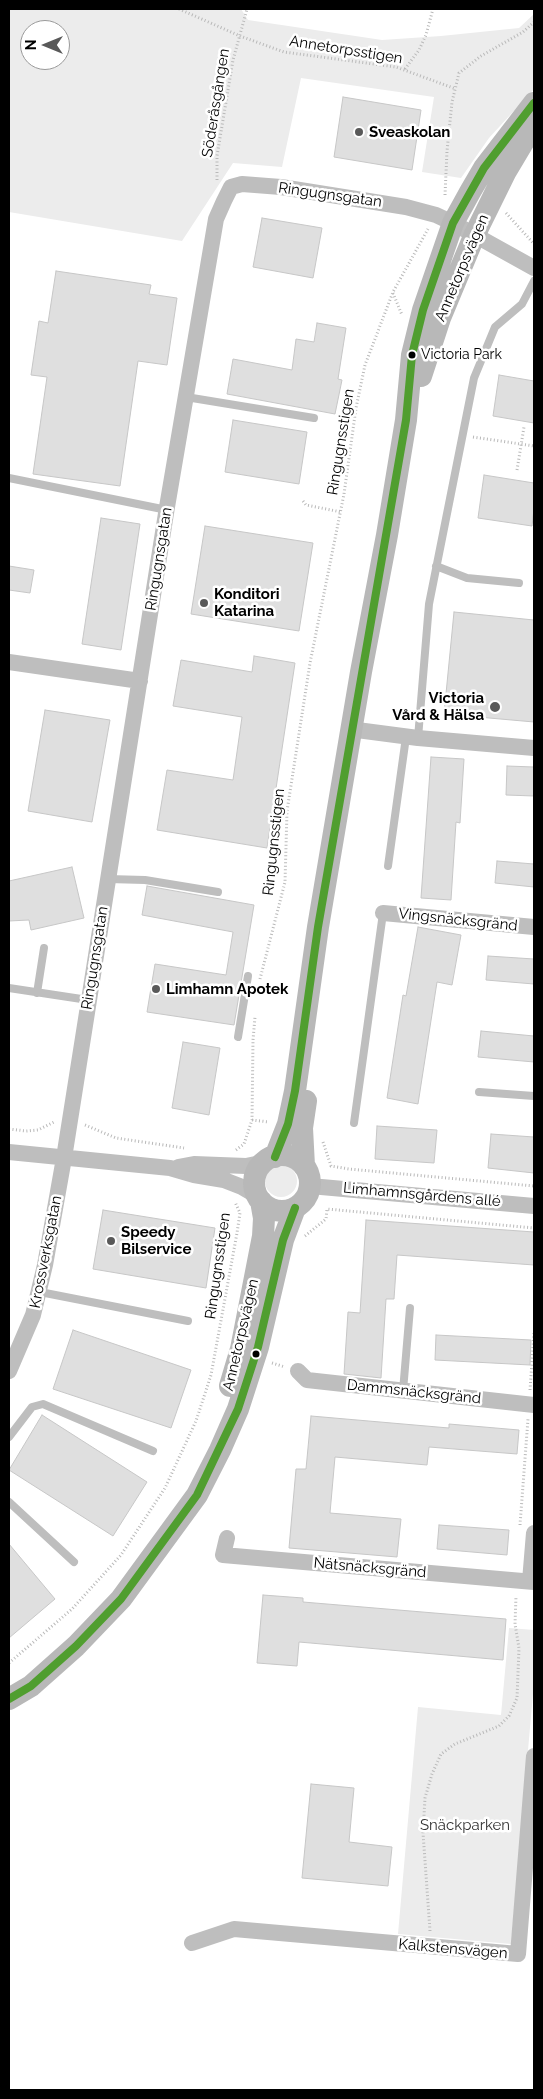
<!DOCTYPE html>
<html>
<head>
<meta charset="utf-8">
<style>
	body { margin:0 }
	#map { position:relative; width:543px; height:2099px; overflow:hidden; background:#fff; font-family:Raleway,sans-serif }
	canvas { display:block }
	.frame { position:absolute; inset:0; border:10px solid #000; pointer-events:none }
	.north { position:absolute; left:20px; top:20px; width:50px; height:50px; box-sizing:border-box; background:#fff; border:1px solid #999; border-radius:50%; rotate:270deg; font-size:14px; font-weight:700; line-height:20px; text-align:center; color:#000 }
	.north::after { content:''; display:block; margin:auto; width:18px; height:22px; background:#595959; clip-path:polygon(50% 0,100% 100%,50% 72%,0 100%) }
</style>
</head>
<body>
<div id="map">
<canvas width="543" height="2099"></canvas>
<div class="frame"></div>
<div class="north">N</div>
</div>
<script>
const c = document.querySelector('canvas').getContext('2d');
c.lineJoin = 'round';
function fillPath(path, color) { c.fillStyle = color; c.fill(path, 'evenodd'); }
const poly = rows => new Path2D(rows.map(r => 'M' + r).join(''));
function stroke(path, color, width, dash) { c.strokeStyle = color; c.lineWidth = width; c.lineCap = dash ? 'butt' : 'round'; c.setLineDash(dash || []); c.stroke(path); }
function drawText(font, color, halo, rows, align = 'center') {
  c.font = font + ' Raleway,sans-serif'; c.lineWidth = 5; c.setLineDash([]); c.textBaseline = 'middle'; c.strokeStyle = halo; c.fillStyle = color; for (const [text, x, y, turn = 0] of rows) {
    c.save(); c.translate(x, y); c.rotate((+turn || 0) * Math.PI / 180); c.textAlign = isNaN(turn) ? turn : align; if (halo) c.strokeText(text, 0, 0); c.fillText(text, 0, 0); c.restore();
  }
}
fillPath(poly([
	[9,9,241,9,248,20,382,40,441,36,519,28,534,14,534,89,489,138,461,178,422,172,434,97,301,78,282,167,233,163,182,241,9,212],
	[30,30,60,30,60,60,30,60],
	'265 1181a16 16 0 1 1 32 0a16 16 0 1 1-32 0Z',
	[509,1628,534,1630,534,1682,511,1944,398,1934,418,1707,501,1715]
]), '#ececec');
const building = poly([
	[343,97,421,110,412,170,334,157,343,97],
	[262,218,322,228,313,278,253,267,262,218],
	[56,271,151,285,149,294,177,298,167,365,138,361,120,486,33,474,47,377,31,375,39,321,48,323,56,271],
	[317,323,346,328,338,379,342,380,335,414,227,394,233,359,292,370,296,339,314,342,317,323],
	[499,375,534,381,534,423,493,416,499,375],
	[233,420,307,432,299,484,225,472,233,420],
	[484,475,534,483,534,509,532,526,478,518,484,475],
	[101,518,140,524,121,650,82,644,101,518],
	[205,526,313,543,299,631,191,614,205,526],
	[9,566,34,570,30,593,9,590,9,566],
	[454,612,534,620,534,722,444,714,454,612],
	[254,656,295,663,267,848,157,830,167,770,233,780,242,717,173,706,181,660,252,672,254,656],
	[45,710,110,720,92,822,28,811,45,710],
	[431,757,464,759,460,823,456,822,451,900,421,898,431,757],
	[507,766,534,767,534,796,506,795,507,766],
	[497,861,534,864,534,887,495,883,497,861],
	[72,867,84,918,31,930,29,920,9,921,9,881,72,867],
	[147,886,254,905,234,1025,147,1012,155,964,226,975,233,932,142,915,147,886],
	[418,927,461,935,452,985,437,982,418,1104,387,1098,403,995,406,996,418,927],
	[488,956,534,959,534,984,486,980,488,956],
	[481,1031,534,1036,534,1062,478,1057,481,1031],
	[183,1042,220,1048,209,1115,172,1108,183,1042],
	[377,1126,437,1130,434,1163,375,1159,377,1126],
	[491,1134,534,1137,534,1173,488,1168,491,1134],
	[103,1210,215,1228,206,1288,93,1269,103,1210],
	[366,1220,534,1232,534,1265,397,1255,394,1299,386,1299,381,1378,344,1374,348,1312,360,1313,366,1220],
	[73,1330,191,1370,171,1428,53,1389,73,1330],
	[436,1335,531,1340,530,1365,435,1360,436,1335],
	[42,1415,147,1482,113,1536,9,1470,42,1415],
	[311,1416,449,1428,449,1424,519,1430,517,1454,429,1447,427,1465,335,1457,330,1513,401,1519,397,1557,289,1548,296,1469,306,1469,311,1416],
	[439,1525,509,1530,507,1555,437,1549,439,1525],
	[9,1544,55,1599,9,1638,9,1544],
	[263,1595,303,1598,303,1602,506,1619,503,1660,299,1642,297,1666,257,1663,263,1595],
	[311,1784,354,1788,349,1842,392,1847,388,1886,302,1878,311,1784]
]);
fillPath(building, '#dfdfdf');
stroke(building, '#c7c7c7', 1);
stroke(poly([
	[179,9,240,36,284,52,396,67,456,89],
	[405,69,419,50,426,35,433,9],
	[217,180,217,156,233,60,247,9],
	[445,195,447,151,452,102,459,73,481,56,523,32,534,22],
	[506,213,534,244],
	[393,293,402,315],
	[473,437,534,446],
	[517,470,524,427],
	[303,501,306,505,341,512],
	[260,979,285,882,287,811,310,663,344,494,356,408,365,365,393,292,428,229],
	[252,1120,269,1122],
	[85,1125,116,1138,184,1148],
	[9,1129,26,1131,38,1130,54,1122],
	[323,1142,331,1166,349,1169,534,1186],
	[236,1150,244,1144,252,1120,253,1040,255,1017],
	[305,1236,326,1219,327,1209,534,1228],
	[272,1363,285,1367],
	[530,1390,534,1333],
	[520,1525,528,1419],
	[9,1663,72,1609,121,1555,165,1488,196,1421,211,1375,237,1233,240,1213,235,1202],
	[430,1931,423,1833,425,1798,432,1774,441,1754,455,1744,499,1726,509,1716,517,1698,519,1648,515,1624,516,1596]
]), '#b9b9b9', 3, [1, 2.5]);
stroke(poly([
	[186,397,314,418],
	[9,478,167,510],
	[436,566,467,578,519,583],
	[418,738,429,604,474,378,495,327,522,304,534,281],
	[388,866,406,737],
	[108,879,145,880,218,892],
	[9,988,88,1000],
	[37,993,44,948],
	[238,1037,248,976],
	[479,1092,534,1096],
	[354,1123,383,913],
	[40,1292,188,1321],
	[403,1391,410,1308],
	[9,1437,32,1407,43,1404,153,1451],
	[9,1502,74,1562]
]), '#bebebe', 8);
stroke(poly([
	[9,662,140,681],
	[357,730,418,738,534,748],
	[383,913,534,927],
	[9,1152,170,1168,194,1175,224,1180,242,1187,259,1197],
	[178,1167,194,1164,246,1166,265,1162],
	[310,1186,534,1206],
	[9,1371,33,1315,45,1265,64,1158,167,507,216,219,224,201,231,187,242,184,281,187,406,207,436,215,453,223,534,268],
	[298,1371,307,1380,534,1405],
	[227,1538,223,1555,534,1582],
	[530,1581,534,1533],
	[192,1943,234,1929,518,1954,534,1756]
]), '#bebebe', 16);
stroke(poly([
	[421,376,440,318,475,234,506,171,534,124],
	'254 1183a28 28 0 1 1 56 0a28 28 0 1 1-56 0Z',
	[275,1157,288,1124,295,1091,318,927,361,672,387,535,406,420,412,355,423,310,453,223,470,192,484,168,534,103],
	[304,1166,302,1128,306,1101],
	[230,1386,241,1349,263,1236,264,1218,261,1201],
	[9,1699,31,1686,76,1646,121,1599,197,1495,220,1450,238,1409,258,1347,283,1240,295,1208]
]), '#b8b8b8', 22);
stroke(poly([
	[275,1157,288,1124,295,1091,318,927,406,420,412,355,423,310,453,223,484,168,534,103],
	[9,1699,31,1686,76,1646,121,1599,197,1495,238,1409,258,1347,283,1240,295,1208]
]), '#509e2f', 8);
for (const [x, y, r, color] of [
	[359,132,5,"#595959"],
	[412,355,4.5,"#000"],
	[204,603,5,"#595959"],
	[495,707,6,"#595959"],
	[156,989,5,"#595959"],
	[111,1241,5,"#595959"],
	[256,1354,4.5,"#000"]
]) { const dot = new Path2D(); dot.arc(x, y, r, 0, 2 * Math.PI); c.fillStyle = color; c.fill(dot); stroke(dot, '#fff', 2); }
drawText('14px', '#000', '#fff', [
	["Victoria Park",421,355]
], 'left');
drawText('15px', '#000', '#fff', [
	["Annetorpsstigen",346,50,9],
	["Söderåsgången",216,103,-81],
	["Ringugnsgatan",330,195,8],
	["Annetorpsvägen",462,268,-67],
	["Ringugnsstigen",341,442,-81],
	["Ringugnsgatan",159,559,-81],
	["Ringugnsstigen",274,842,-84],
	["Vingsnäcksgränd",458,920,6],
	["Ringugnsgatan",95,958,-81],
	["Limhamnsgårdens allé",422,1195,5],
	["Krossverksgatan",46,1252,-79],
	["Ringugnsstigen",218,1266,-82],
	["Annetorpsvägen",241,1335,-77],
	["Dammsnäcksgränd",414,1392,6],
	["Nätsnäcksgränd",370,1568,5],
	["Kalkstensvägen",453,1949,5]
]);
drawText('bold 15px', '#000', '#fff', [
	["Sveaskolan",369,132],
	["Konditori",214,594],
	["Katarina",214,611],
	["Victoria",484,698,"right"],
	["Vård & Hälsa",484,715,"right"],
	["Limhamn Apotek",166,989],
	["Speedy",121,1232],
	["Bilservice",121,1249]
], 'left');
drawText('15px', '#333', '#fff', [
	["Snäckparken",465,1825]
]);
</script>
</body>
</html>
